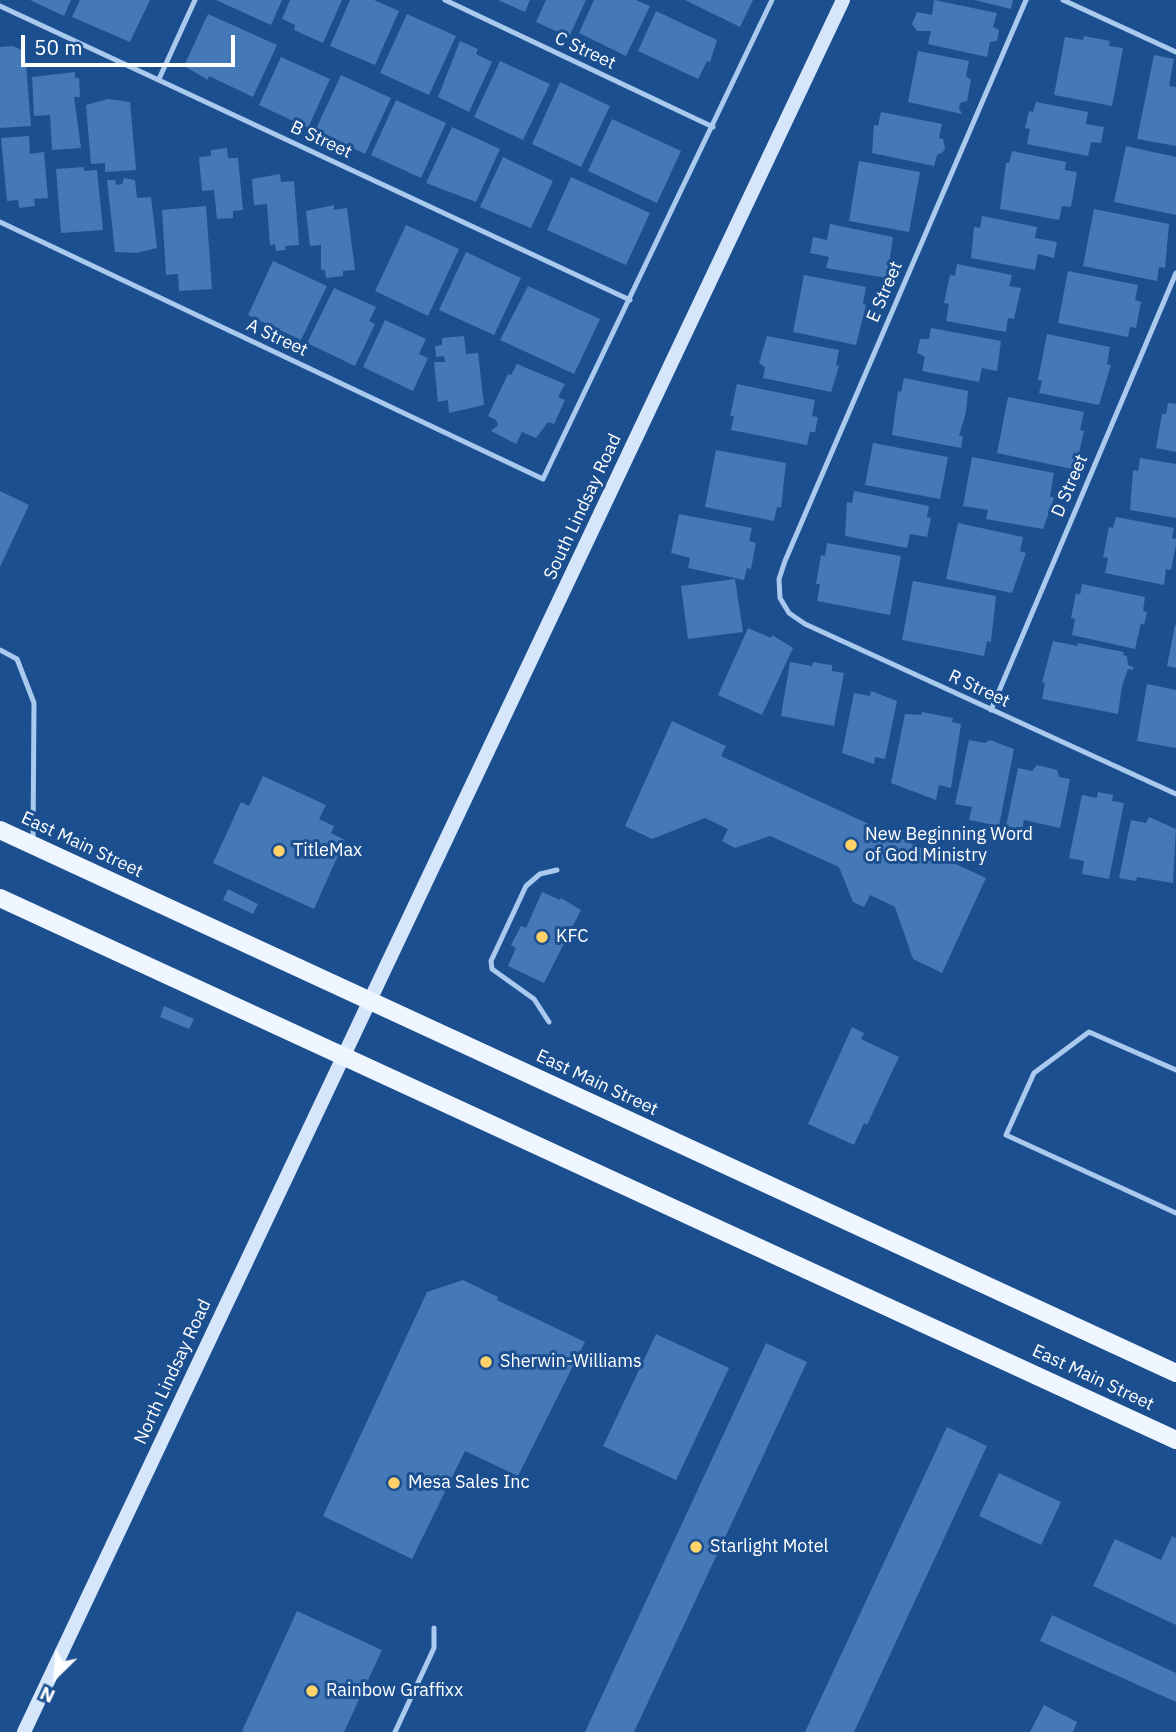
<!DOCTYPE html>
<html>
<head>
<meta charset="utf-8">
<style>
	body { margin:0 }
	#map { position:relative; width:1176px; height:1732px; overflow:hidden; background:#1b4f8f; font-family:"IBM Plex Sans",sans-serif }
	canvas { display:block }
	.north { position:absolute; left:21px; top:1641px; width:70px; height:70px; -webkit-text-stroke:5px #1b4f8f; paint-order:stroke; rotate:205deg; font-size:19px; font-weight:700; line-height:28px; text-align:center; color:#fff }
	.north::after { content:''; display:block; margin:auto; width:24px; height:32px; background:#fff; clip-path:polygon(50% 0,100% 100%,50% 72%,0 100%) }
	.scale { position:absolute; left:21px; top:35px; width:214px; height:32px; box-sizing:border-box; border:4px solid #fff; border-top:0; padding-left:9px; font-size:21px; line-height:24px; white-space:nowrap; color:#fff; -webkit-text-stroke:5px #1b4f8f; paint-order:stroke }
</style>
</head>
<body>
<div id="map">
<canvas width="1176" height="1732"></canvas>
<div class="north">N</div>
<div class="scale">50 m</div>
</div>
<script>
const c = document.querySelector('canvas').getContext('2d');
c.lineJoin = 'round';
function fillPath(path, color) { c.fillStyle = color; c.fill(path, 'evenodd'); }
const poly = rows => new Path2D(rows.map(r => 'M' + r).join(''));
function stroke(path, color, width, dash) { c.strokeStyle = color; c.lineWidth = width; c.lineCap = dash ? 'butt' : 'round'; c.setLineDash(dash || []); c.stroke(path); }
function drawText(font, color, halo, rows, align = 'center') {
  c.font = font + ' "IBM Plex Sans",sans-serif'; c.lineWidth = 6; c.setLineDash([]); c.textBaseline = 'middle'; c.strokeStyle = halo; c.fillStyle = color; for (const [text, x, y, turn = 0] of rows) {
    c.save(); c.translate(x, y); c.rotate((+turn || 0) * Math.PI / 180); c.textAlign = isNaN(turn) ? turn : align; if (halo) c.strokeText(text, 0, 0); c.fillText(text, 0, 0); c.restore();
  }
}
fillPath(poly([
	[30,0,71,0,64,16],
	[80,0,150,0,130,42,72,17],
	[216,0,282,0,271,25],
	[290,0,342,0,323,43,294,30,295,25,282,19],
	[350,0,374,0,399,11,375,65,330,46],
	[498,0,530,0,525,12],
	[546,0,586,0,569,37,536,22],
	[594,0,636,0,650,6,626,56,579,33],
	[685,0,753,0,740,27],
	[934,0,997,13,993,27,999,30,997,41,990,42,987,57,928,44,931,31,917,31,912,24,917,12,932,15],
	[974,0,1013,0,1011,9],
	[656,11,717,40,710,62,707,61,698,79,638,51],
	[208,14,277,45,253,97,209,76,208,80,184,66],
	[407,14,456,36,429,95,380,73],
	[1084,36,1110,41,1109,46,1123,48,1112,106,1054,95,1065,37,1083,40],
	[460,41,478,49,476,54,492,62,469,112,438,97],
	[13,46,25,52,31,126,0,128,0,47],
	[918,51,969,61,966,76,971,80,967,101,960,103,959,108,962,114,908,102],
	[1154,55,1174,59,1169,86,1176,87,1176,146,1137,139],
	[281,57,330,79,308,128,259,105],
	[500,61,550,84,523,140,474,117],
	[75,72,75,78,79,78,80,97,74,97,81,148,52,150,50,115,34,116,32,77],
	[341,75,391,98,365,154,316,129],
	[560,82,610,106,581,167,532,144],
	[108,99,130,102,136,170,105,172,105,163,91,164,86,105],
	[396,100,446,123,421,178,371,155],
	[1036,102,1088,112,1086,124,1104,127,1101,143,1091,142,1088,156,1027,144,1030,129,1025,128,1029,111,1033,112],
	[881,112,942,124,939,138,943,139,945,148,943,152,937,155,934,166,872,153,874,125,878,126],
	[612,119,681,151,657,203,588,171],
	[452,127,500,149,476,202,426,183],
	[29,136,30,154,44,152,48,198,34,199,35,206,19,208,18,200,7,201,1,138],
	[1126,146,1176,157,1176,215,1114,202],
	[227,148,228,158,238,158,243,210,233,211,233,218,217,219,214,190,202,191,199,157,211,156,211,150],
	[1012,151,1066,162,1065,170,1077,172,1071,207,1062,206,1059,220,1000,209,1006,163,1009,163],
	[503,157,553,181,531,228,480,207],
	[859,161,920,172,909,232,849,221],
	[84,167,84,171,97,170,103,230,61,233,56,169],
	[280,174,281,182,294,181,299,245,285,246,286,250,276,251,275,244,270,245,267,204,254,205,252,179],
	[571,177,650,213,626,265,547,230],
	[124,178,135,180,137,198,151,197,157,248,136,253,115,252,107,180,115,180,116,185,122,184],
	[334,205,334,210,347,208,355,270,343,271,343,276,326,278,325,270,321,270,321,245,310,246,306,211],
	[206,206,212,289,179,291,178,274,166,275,162,210],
	[1094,209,1169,224,1165,268,1159,267,1157,281,1083,266],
	[982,216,1037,227,1035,238,1057,242,1054,258,1038,254,1035,270,971,258,974,227,980,228],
	[830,224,893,237,887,278,826,268,829,257,810,253,813,237,827,240],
	[406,225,459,249,428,316,375,291],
	[466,252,521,278,494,335,439,310],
	[273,261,327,286,301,340,248,315],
	[957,264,1012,275,1009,286,1021,288,1014,319,1008,318,1006,332,946,321,949,304,944,303,950,275,955,276],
	[1068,271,1138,285,1135,300,1141,302,1136,328,1130,327,1128,337,1058,323],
	[804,275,866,287,863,304,866,305,856,345,793,332],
	[528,286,600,319,574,374,500,340],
	[334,288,376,307,369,321,375,324,355,366,307,343],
	[385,320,426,339,419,354,428,358,413,391,363,367],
	[931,328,1001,341,997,371,982,368,979,382,922,371,925,357,917,353,920,339,929,339],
	[1047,334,1110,347,1107,364,1111,365,1099,405,1039,393,1042,381,1038,380],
	[464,336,466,354,478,353,484,405,449,413,448,400,438,402,434,362,445,362,444,356,436,357,435,346,442,345,442,338],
	[767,336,839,350,836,365,839,366,831,392,763,378,765,367,759,363],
	[517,364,565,384,558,397,565,400,554,424,548,422,536,438,522,432,516,444,491,431,498,425,496,420,488,416,508,374,511,375],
	[904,378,968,391,966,412,959,436,963,436,961,448,892,435,898,391,901,392],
	[737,384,815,400,812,416,818,417,815,432,810,432,807,445,731,430,734,416,730,416],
	[1008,397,1084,412,1080,430,1084,431,1078,457,1075,457,1072,469,997,453],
	[1168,403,1176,404,1176,452,1156,448,1162,414,1166,414],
	[873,443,948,457,940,499,865,485],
	[716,450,786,463,781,508,777,507,774,521,705,507],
	[972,457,1054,473,1050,496,1054,498,1052,504,1043,529,986,519,988,510,963,506],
	[1140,458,1176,464,1176,518,1130,510,1133,470,1138,471],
	[0,491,29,505,0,567],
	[854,491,929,506,927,517,931,518,927,537,910,534,907,548,845,536,847,502,852,503],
	[679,514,752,528,749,541,756,543,751,569,747,568,744,580,688,568,690,558,671,553],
	[1116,517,1174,528,1172,538,1176,539,1176,545,1171,570,1166,569,1164,585,1105,573,1108,558,1103,557,1109,527,1113,528],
	[958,523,1023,537,1020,551,1026,553,1012,593,946,579],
	[827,543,901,556,890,615,817,601,820,584,816,584,821,555,825,556],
	[735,579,743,632,688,639,681,586],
	[913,581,996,596,991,642,987,641,984,656,902,640],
	[1082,584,1145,597,1143,611,1147,612,1146,617,1144,625,1141,623,1135,649,1072,635,1075,619,1071,618,1076,593,1080,595],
	[1175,625,1176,625,1176,668,1167,666],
	[748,628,771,638,772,635,793,648,762,715,718,695],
	[1053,641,1077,646,1078,643,1124,652,1123,655,1127,656,1128,665,1133,667,1133,670,1128,669,1122,686,1118,714,1042,699,1045,683,1042,682],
	[790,662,812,666,813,662,824,664,832,665,832,671,844,673,834,726,781,716],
	[1147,684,1176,690,1176,748,1137,741],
	[871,691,897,701,885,759,875,757,874,764,842,753,854,693,870,696],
	[922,712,953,718,952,722,961,724,951,788,939,785,936,800,891,783,905,714,921,715],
	[672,721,726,746,721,756,986,878,942,973,913,959,895,907,870,895,864,907,853,902,839,867,770,836,735,848,722,841,728,829,705,818,652,839,625,826],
	[969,740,985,743,990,740,1014,749,999,826,969,820,972,807,955,804],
	[1037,765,1057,770,1059,777,1070,779,1060,828,1024,820,1022,829,1006,826,1018,768,1032,771],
	[263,776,326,805,319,819,334,826,331,833,345,840,314,909,213,863,241,802,249,806],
	[1098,792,1113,795,1112,801,1124,803,1109,879,1082,874,1084,861,1069,858,1082,795,1097,798],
	[1149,817,1176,829,1173,883,1137,877,1136,881,1119,878,1131,820,1146,823],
	[228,889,258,904,253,914,223,900],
	[542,892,560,900,561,898,581,910,544,983,508,966,516,948,511,945,521,926,526,928],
	[164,1006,194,1019,189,1029,160,1017],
	[852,1027,864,1033,861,1039,899,1057,867,1125,864,1123,854,1145,808,1124],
	[463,1280,498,1297,497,1300,585,1342,518,1476,465,1451,412,1559,323,1516,427,1292],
	[656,1334,729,1368,676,1480,603,1446],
	[766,1343,807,1362,634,1732,585,1732],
	[947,1427,987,1446,854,1732,805,1732],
	[999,1473,1061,1502,1041,1545,979,1516],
	[1172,1536,1176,1538,1176,1625,1093,1586,1115,1539,1161,1560],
	[297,1611,382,1650,344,1732,244,1732,242,1731],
	[1052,1615,1176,1673,1176,1702,1040,1641],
	[1044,1705,1077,1722,1073,1732,1030,1732]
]), '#4478b7');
stroke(poly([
	[445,0,713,127],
	[1026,0,785,561,779,579,780,598,789,613,805,624,1176,794],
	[1063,0,1176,52],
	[0,6,630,300],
	[159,79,195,0],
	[0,222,543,479,772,0],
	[0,650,17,659,34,703,33,843],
	[991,710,1176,273],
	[549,1022,534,999,492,969,491,961,526,886,540,874,557,870],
	[1176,1070,1089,1032,1034,1073,1006,1135,1176,1213],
	[395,1732,434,1648,434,1628]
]), '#a9c9ee', 5);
stroke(poly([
	[24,1732,843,0]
]), '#d6e6fa', 14);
stroke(poly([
	[0,830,1176,1373],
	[0,898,1176,1440]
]), '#f0f6ff', 18);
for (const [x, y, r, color] of [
	[851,845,7,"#ffd166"],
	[279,851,7,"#ffd166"],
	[542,937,7,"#ffd166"],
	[486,1362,7,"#ffd166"],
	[394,1483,7,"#ffd166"],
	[696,1547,7,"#ffd166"],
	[312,1691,7,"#ffd166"]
]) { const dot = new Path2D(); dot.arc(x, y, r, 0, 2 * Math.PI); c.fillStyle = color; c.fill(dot); stroke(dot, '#1b4f8f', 2.5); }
drawText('18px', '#fff', '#1b4f8f', [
	["C Street",585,51,25],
	["B Street",321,140,25],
	["E Street",885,292,-67],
	["A Street",277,338,25],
	["D Street",1070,486,-67],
	["South Lindsay Road",583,507,-65],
	["R Street",979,689,25],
	["East Main Street",82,845,25],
	["East Main Street",597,1083,25],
	["North Lindsay Road",173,1372,-65],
	["East Main Street",1093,1378,25]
]);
drawText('18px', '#fff', '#1b4f8f', [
	["New Beginning Word",865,835],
	["of God Ministry",865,856],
	["TitleMax",293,851],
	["KFC",556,937],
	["Sherwin-Williams",500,1362],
	["Mesa Sales Inc",408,1483],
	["Starlight Motel",710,1547],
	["Rainbow Graffixx",326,1691]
], 'left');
</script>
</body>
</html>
